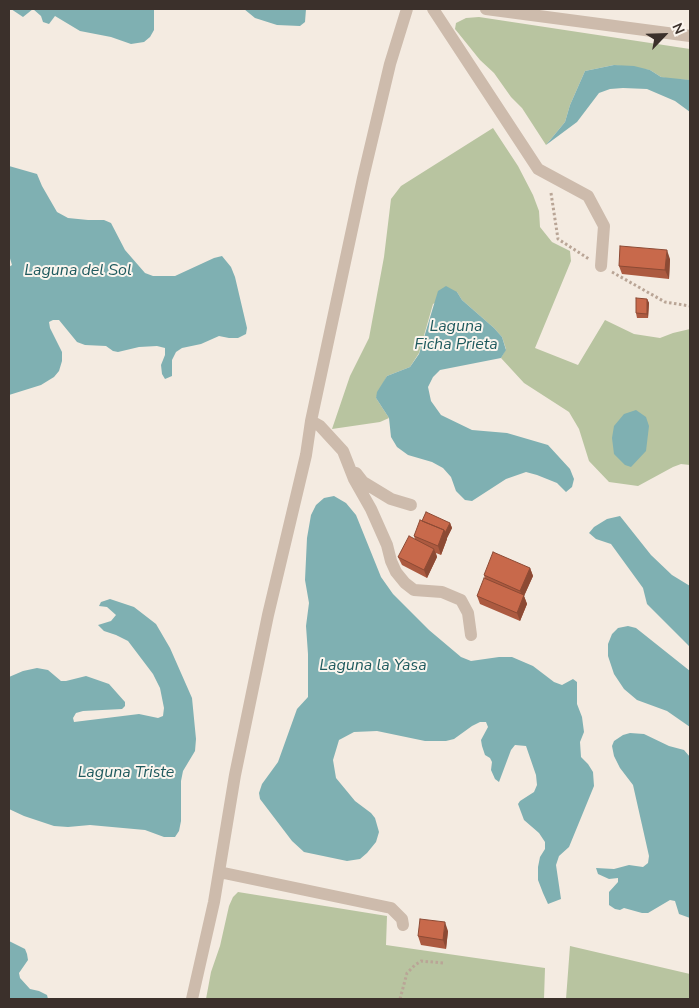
<!DOCTYPE html>
<html>
<head>
<meta charset="utf-8">
<style>
	body { margin:0 }
	#map { position:relative; width:699px; height:1008px; overflow:hidden; background:#f4ebe1; font-family:"Nunito Sans",sans-serif }
	canvas { display:block }
	.frame { position:absolute; inset:0; border:10px solid #3b302b; pointer-events:none }
	.north { position:absolute; left:639px; top:10px; width:50px; height:50px; -webkit-text-stroke:4px #fbf5ee; paint-order:stroke; rotate:66deg; font-size:14px; font-weight:700; line-height:20px; text-align:center; color:#3b302b }
	.north::after { content:''; display:block; margin:auto; width:18px; height:22px; background:#3b302b; clip-path:polygon(50% 0,100% 100%,50% 72%,0 100%) }
</style>
</head>
<body>
<div id="map">
<canvas width="699" height="1008"></canvas>
<div class="frame"></div>
<div class="north">N</div>
</div>
<script>
const c = document.querySelector('canvas').getContext('2d');
c.lineJoin = 'round';
function fillPath(path, color) { c.fillStyle = color; c.fill(path, 'evenodd'); }
const poly = rows => new Path2D(rows.map(r => 'M' + r).join(''));
function stroke(path, color, width, dash) { c.strokeStyle = color; c.lineWidth = width; c.lineCap = dash ? 'butt' : 'round'; c.setLineDash(dash || []); c.stroke(path); }
function drawText(font, color, halo, rows, align = 'center') {
  c.font = font + ' "Nunito Sans",sans-serif'; c.lineWidth = 4; c.setLineDash([]); c.textBaseline = 'middle'; c.strokeStyle = halo; c.fillStyle = color; for (const [text, x, y, turn = 0] of rows) {
    c.save(); c.translate(x, y); c.rotate((+turn || 0) * Math.PI / 180); c.textAlign = isNaN(turn) ? turn : align; if (halo) c.strokeText(text, 0, 0); c.fillText(text, 0, 0); c.restore();
  }
}
fillPath(poly([
	[479,17,690,49,690,80,670,79,661,77,650,70,614,65,585,71,570,105,565,122,546,145,522,108,511,97,494,73,480,60,455,29,456,23,466,18],
	[493,128,518,166,533,195,539,211,540,227,552,242,570,251,571,261,535,348,578,365,605,320,634,334,660,338,673,333,690,329,690,465,681,464,673,467,638,486,609,482,589,461,579,429,569,412,524,383,501,358,506,349,502,337,494,328,462,300,457,292,433,304,419,353,410,367,387,376,376,398,389,418,380,422,332,429,350,376,369,338,384,257,391,199,401,186],
	[238,892,387,916,386,945,545,968,544,999,206,999,211,972,220,946,229,906,233,897],
	[570,946,690,974,690,999,566,999]
]), '#b8c4a0');
fillPath(poly([
	[11,9,154,9,154,30,150,37,144,42,131,44,111,37,80,31,55,16,49,24,43,22,41,16,33,9,23,17],
	[244,9,306,9,305,22,300,26,277,25,255,18],
	[614,65,634,66,650,70,661,77,690,80,690,112,675,101,647,89,623,88,610,89,599,93,577,122,546,145,565,122,570,105,585,71],
	[9,166,37,174,42,186,57,212,68,218,88,220,104,220,111,223,125,250,145,273,153,276,175,276,214,258,222,256,231,267,235,277,247,328,246,334,238,338,229,338,219,336,201,344,182,348,176,352,172,360,172,376,165,379,162,374,161,365,165,355,165,348,157,346,139,347,118,352,113,351,106,346,85,345,77,342,59,320,53,320,49,322,50,328,62,352,62,361,59,371,54,377,41,385,9,395,9,267,12,265,9,255],
	[446,286,457,292,462,300,494,328,502,337,506,350,501,358,440,370,433,377,428,387,431,401,441,415,472,430,507,433,548,445,570,469,574,479,572,487,566,492,557,483,537,475,526,472,506,479,472,501,465,500,456,491,451,477,443,468,432,462,408,455,397,447,391,437,389,418,376,398,377,392,387,376,410,367,419,354,438,291],
	[636,410,646,417,649,426,646,451,631,467,625,465,614,454,612,438,614,426,624,414],
	[334,496,346,503,356,515,381,577,393,594,429,630,461,657,471,661,499,657,512,657,533,666,554,682,562,685,573,679,577,682,577,704,582,717,584,732,580,742,581,757,588,764,593,772,594,786,569,847,559,856,556,865,561,899,548,904,543,893,538,880,538,867,540,857,545,849,545,842,539,833,524,820,518,804,520,801,534,792,537,785,536,775,526,746,515,745,511,750,499,782,495,779,491,770,492,762,490,758,485,755,482,746,481,740,488,727,486,722,480,722,472,726,454,739,446,741,425,741,377,731,354,732,339,740,333,760,336,778,355,801,371,813,375,818,379,832,376,842,367,853,360,859,347,861,304,852,292,841,260,799,259,793,262,784,278,762,297,709,308,697,308,654,306,626,309,603,305,580,307,538,311,515,316,505,324,498],
	[620,516,651,555,672,575,690,586,690,647,647,604,643,588,611,544,596,539,589,533,594,527,607,519],
	[110,599,134,607,156,624,170,648,192,698,196,739,195,751,183,771,181,781,181,821,179,831,175,837,164,837,145,830,90,825,68,827,54,826,24,816,9,809,9,677,23,671,37,668,48,670,61,681,66,681,86,676,109,684,125,702,125,706,122,709,83,711,76,713,73,718,74,722,139,714,158,718,163,716,164,708,160,688,153,674,128,641,116,635,104,631,98,625,111,621,116,615,107,607,99,606,101,602],
	[628,626,636,628,690,671,690,727,667,711,637,700,624,689,614,674,608,656,608,644,612,634,618,628],
	[630,733,644,734,669,746,684,750,690,757,690,918,679,914,675,901,670,900,648,913,642,913,624,908,620,910,615,909,609,905,609,892,618,882,618,878,609,879,598,874,596,868,614,869,629,865,643,867,648,863,649,856,633,785,620,768,614,756,612,746,614,741,623,735],
	[9,941,25,949,27,954,28,960,19,973,20,978,30,989,39,991,47,995,48,999,9,999]
]), '#7fb0b2');
stroke(poly([
	[551,193,558,239,589,259],
	[612,272,665,302,690,306],
	[400,999,407,973,415,965,421,961,443,963]
]), '#b9a596', 3, [2.5, 2.5]);
stroke(poly([
	[433,9,538,169,588,196,604,226,601,266],
	[486,9,690,36],
	[311,421,320,426,343,451,354,479,371,509,387,545,391,561,396,572,405,583,414,590,442,592,461,600,468,613,471,635],
	[356,473,363,482,391,499,411,505],
	[219,872,391,908,402,919,403,925],
	[192,999,214,902,235,775,268,615,306,455,311,421,363,178,390,64,407,9]
]), '#cdbbac', 12);
fillPath(poly([
	[670,259,669,279,622,274,619,266],
	[647,299,649,303,648,318,637,318,636,313],
	[422,521,450,523,452,528,447,538,447,539,441,555,436,553,437,557,427,578,402,565,398,557,415,539,414,536],
	[530,568,533,576,524,596,527,604,520,621,480,604,477,596,485,579,484,575],
	[448,931,446,949,421,945,418,936]
]), '#ac5a40');
fillPath(poly([
	[667,250,670,259,669,279,665,270],
	[647,299,649,303,648,318,647,314],
	[450,523,452,528,447,538,447,539,441,555,438,546,444,530],
	[434,549,437,557,427,578,424,570],
	[530,568,533,576,524,596,527,604,520,621,517,613,523,598,520,591],
	[445,922,448,931,446,949,443,940]
]), '#8c4a34');
const building = poly([
	[620,246,667,250,665,270,619,266,620,246],
	[636,298,647,299,647,314,636,313,636,298],
	[426,512,450,523,445,533,444,530,422,521,426,512],
	[420,520,444,530,438,546,414,536,420,520],
	[409,536,434,549,424,570,398,557,409,536],
	[493,552,530,568,520,591,484,575,493,552],
	[484,578,524,595,517,613,477,596,484,578],
	[420,919,445,922,443,940,418,936,420,919]
]);
fillPath(building, '#c8694b');
stroke(building, '#8c4a34', 1);
drawText('italic 16px', '#1f5a5e', '#fbf5ee', [
	["Laguna del Sol",78,271],
	["Laguna",456,327],
	["Ficha Prieta",456,345],
	["Laguna la Yasa",373,666],
	["Laguna Triste",126,773]
]);
</script>
</body>
</html>
